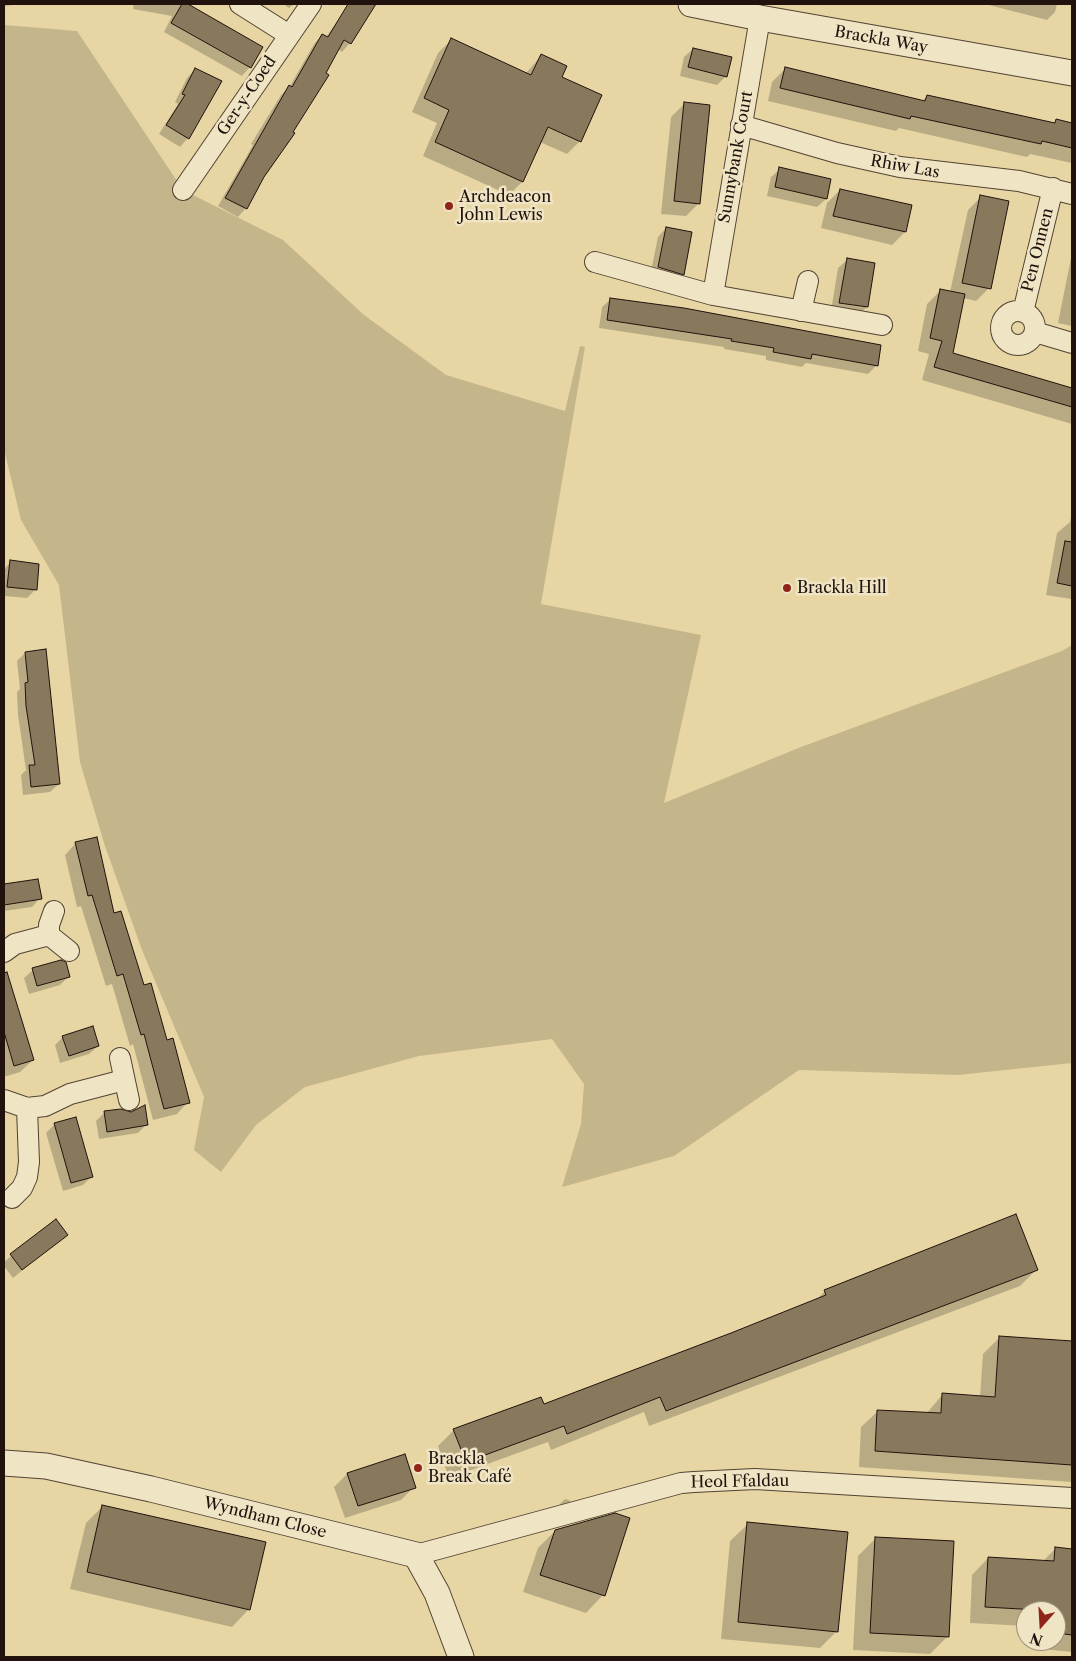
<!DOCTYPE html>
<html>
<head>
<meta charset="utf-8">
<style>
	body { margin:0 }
	#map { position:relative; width:1076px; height:1661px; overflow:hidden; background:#e7d6a4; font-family:"Libre Caslon Text",serif }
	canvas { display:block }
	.frame { position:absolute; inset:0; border:5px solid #21120d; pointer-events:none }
	.north { position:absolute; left:1016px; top:1601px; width:50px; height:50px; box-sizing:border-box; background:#efe4c4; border:1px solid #9d907b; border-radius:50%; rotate:199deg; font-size:14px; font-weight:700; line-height:20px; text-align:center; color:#21120d }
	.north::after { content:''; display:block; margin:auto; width:18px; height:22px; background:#8f2418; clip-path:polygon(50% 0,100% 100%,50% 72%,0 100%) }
</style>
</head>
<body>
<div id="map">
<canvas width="1076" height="1661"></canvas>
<div class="frame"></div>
<div class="north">N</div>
</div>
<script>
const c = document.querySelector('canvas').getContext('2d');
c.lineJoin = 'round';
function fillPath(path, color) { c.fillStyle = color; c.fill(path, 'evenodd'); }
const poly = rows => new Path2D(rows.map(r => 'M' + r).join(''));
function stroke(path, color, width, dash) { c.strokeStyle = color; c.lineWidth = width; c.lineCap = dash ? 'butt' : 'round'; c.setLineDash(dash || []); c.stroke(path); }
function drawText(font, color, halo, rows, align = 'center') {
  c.font = font + ' "Libre Caslon Text",serif'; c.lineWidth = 5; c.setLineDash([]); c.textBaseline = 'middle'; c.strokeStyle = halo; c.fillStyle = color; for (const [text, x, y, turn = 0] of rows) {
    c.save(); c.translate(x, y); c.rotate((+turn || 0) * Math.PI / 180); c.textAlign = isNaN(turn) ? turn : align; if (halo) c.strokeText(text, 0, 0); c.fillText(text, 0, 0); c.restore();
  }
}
fillPath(poly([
	[4,25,77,31,183,190,283,240,364,315,446,375,565,411,580,346,585,347,541,604,701,635,664,803,801,747,1062,651,1072,645,1072,1063,958,1075,799,1070,674,1156,562,1187,581,1124,584,1084,552,1039,419,1056,305,1087,256,1125,221,1172,194,1150,204,1097,142,950,104,843,80,762,59,585,21,520,4,449]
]), '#c5b58a');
fillPath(poly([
	[4,4,23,4,4,6],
	[134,4,185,4,261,47,250,67,242,76,164,32,172,16,133,9],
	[283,4,294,4,289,8],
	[350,4,375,4,350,43,342,52,338,49,246,208,238,217,218,206,253,145,251,144,281,95,290,86,314,44,322,35,326,37],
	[985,4,1057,4,1055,12,1047,20],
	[451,40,526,73,541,56,560,77,580,141,567,154,540,142,522,182,509,195,423,156,437,123,412,112,438,53],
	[693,49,726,76,717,85,680,76,684,57],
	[785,69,922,101,927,96,1053,124,1057,120,1072,124,1072,163,1030,154,1027,157,899,128,896,131,768,101,772,82],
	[195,70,188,138,180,147,159,134,178,104,175,102,187,78],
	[684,104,699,203,686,216,661,214,671,117],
	[780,169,826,199,817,207,767,196,771,177],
	[840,190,905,232,892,245,821,228,827,203],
	[981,197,989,288,976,301,963,298,952,354,1072,389,1072,424,922,380,929,354,918,351,927,304,941,290,950,292,968,210],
	[666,228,683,274,674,282,650,276,658,237],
	[1072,253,1072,326,1058,323],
	[847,260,867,307,858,315,831,311,838,268],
	[611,299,877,365,868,374,806,363,802,367,766,360,766,356,724,349,724,347,599,328,602,307],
	[1072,511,1072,598,1071,599,1046,595,1057,533,1070,522],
	[11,562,35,590,27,598,4,596,4,569],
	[25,653,59,784,50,792,23,795,21,775,26,770,18,715,17,692,20,689,17,661],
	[76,843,114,915,166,1041,188,1102,177,1114,153,1120,133,1044,130,1046,112,984,106,986,81,906,77,907,65,855],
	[37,880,40,898,32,907,4,911,4,886],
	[33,970,69,976,60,985,29,994,24,978],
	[13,995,33,1060,20,1072,4,1077,4,998],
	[63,1037,98,1046,89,1054,60,1063,55,1045],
	[105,1112,146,1125,138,1133,99,1139,96,1121],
	[55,1124,91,1177,83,1185,63,1191,46,1133],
	[56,1220,66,1234,13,1278,4,1266,4,1262],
	[1036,1270,1020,1286,649,1426,644,1412,551,1450,548,1442,449,1478,438,1446,454,1430,543,1405,815,1301,825,1291],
	[1000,1337,1072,1342,1072,1482,859,1467,861,1427,878,1411,926,1414,943,1394,980,1397,983,1354],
	[347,1474,414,1487,401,1500,345,1518,334,1487],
	[565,1499,571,1501,555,1517,548,1516],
	[103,1506,249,1609,232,1627,70,1589,86,1523],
	[748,1524,837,1631,820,1648,721,1639,730,1541],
	[555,1531,603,1595,586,1613,523,1592,538,1548],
	[876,1538,947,1637,930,1654,853,1650,858,1556],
	[1056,1548,1072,1550,1072,1652,1032,1648,1033,1641,1056,1641,1056,1611,1026,1611,1026,1626,970,1623,972,1575,988,1558,1042,1562]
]), '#0003');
const building = poly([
	[182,4,188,4,263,47,251,68,171,23,182,4],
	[348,4,376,4,351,44,344,40,326,73,329,75,293,132,295,133,264,177,247,209,225,198,289,85,292,87,322,34,328,37,348,4],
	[451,38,531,75,541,54,567,66,562,77,602,95,581,142,548,127,523,182,435,142,449,110,424,98,451,38],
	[693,48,732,57,727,77,688,67,693,48],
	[785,67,925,101,927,95,1055,123,1056,119,1072,123,1072,148,1042,141,1041,144,911,116,910,119,780,88,785,67],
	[195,68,222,81,189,139,166,125,185,95,182,94,195,68],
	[684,102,710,105,700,204,674,201,684,102],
	[779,167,831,179,827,199,775,187,779,167],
	[840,189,912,205,906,232,833,216,840,189],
	[980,195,1009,201,991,289,962,283,980,195],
	[666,227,692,232,684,275,658,267,666,227],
	[847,258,875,263,868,307,839,303,847,258],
	[940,289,965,294,953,353,1072,388,1072,407,934,367,942,341,930,338,940,289],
	[610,298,684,308,881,345,878,366,812,354,811,359,773,352,774,348,731,341,732,339,607,320,610,298],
	[1065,541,1072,542,1072,586,1057,583,1065,541],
	[10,560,39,564,37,590,7,587,10,560],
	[46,649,60,784,31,787,29,765,35,765,26,706,25,683,28,682,25,652,46,649],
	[97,837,114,913,121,911,144,985,151,983,167,1040,173,1038,190,1103,164,1109,144,1034,141,1035,123,974,117,976,92,895,88,896,75,842,97,837],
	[38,879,42,899,4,905,4,884,38,879],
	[61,960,66,962,70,977,37,986,32,968,61,960],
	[7,972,34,1060,14,1066,4,1032,4,973,7,972],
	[93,1026,99,1046,69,1056,62,1036,93,1026],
	[145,1105,148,1125,107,1132,104,1111,121,1109,131,1112,145,1105],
	[76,1117,93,1177,71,1183,54,1123,76,1117],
	[1016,1214,1038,1270,666,1411,660,1397,567,1434,564,1426,466,1462,453,1429,541,1397,544,1404,731,1333,826,1295,824,1290,1016,1214],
	[56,1219,68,1235,22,1270,10,1254,56,1219],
	[999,1336,1072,1341,1072,1465,875,1451,877,1410,941,1413,942,1393,995,1397,999,1336],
	[405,1454,416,1488,358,1506,347,1473,405,1454],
	[102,1505,266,1542,250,1610,87,1572,102,1505],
	[615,1513,630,1518,605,1596,540,1575,555,1530,615,1513],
	[747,1522,848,1532,838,1632,738,1622,747,1522],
	[875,1537,954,1541,949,1637,870,1633,875,1537],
	[1055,1547,1072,1549,1072,1635,1056,1633,1056,1611,985,1607,988,1557,1054,1561,1055,1547]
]);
fillPath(building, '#88785c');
stroke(building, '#21120d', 1);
const minor = poly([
	[240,4,289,35],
	[741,125,837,153,900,167,1019,181,1072,194],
	[183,190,311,4],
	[595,262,713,295,882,325],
	[713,295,760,18],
	[801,311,808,281],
	'1001 328a17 17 0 1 1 34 0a17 17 0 1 1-34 0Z',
	[1023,312,1053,188],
	[1035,332,1072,343],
	[49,935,69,951],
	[4,952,15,944,49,935,49,925,54,911],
	[120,1058,129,1100],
	[4,1100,27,1108,45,1106,70,1094,124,1080],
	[12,1198,22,1188,27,1177,29,1162,27,1108],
	[416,1555,681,1483,694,1482,755,1479,1072,1498]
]);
const tertiary = poly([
	[691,4,760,18,1072,73],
	[4,1463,46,1466,151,1489,416,1555,437,1593,461,1657]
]);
stroke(minor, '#524333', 22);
stroke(tertiary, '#524333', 27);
stroke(minor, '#efe4c4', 20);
stroke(tertiary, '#efe4c4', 25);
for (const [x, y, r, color] of [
	[449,206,5,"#8f2418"],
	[787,588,5,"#8f2418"],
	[418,1468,5,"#8f2418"]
]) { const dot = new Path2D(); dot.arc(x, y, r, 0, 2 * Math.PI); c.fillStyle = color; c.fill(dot); stroke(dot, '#efe4c4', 2); }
drawText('16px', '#21120d', '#efe4c4', [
	["Brackla Way",881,40,10],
	["Ger-y-Coed",247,96,-56],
	["Sunnybank Court",736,157,-80],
	["Rhiw Las",905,167,10],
	["Pen Onnen",1038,250,-76],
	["Heol Ffaldau",740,1482,-1],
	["Wyndham Close",265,1518,14]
]);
drawText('16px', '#21120d', '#efe4c4', [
	["Archdeacon",459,197],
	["John Lewis",459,215],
	["Brackla Hill",797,588],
	["Brackla",428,1459],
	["Break Café",428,1477]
], 'left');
</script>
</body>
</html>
